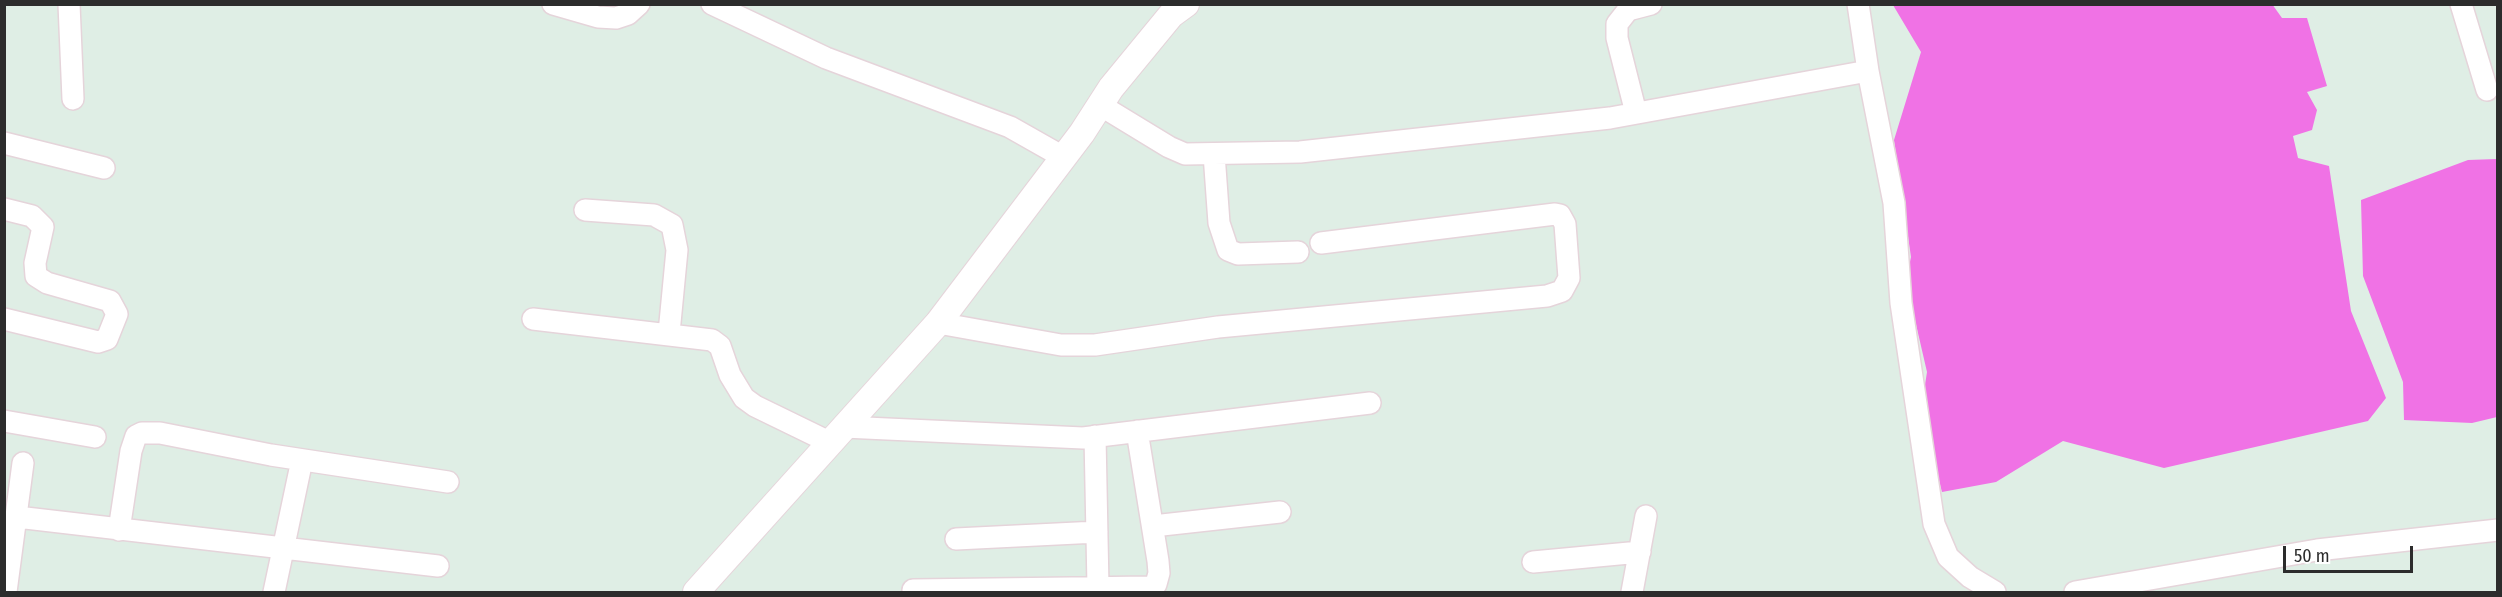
<!DOCTYPE html>
<html>
<head>
<meta charset="utf-8">
<style>
	body { margin:0 }
	#map { position:relative; width:2502px; height:597px; overflow:hidden; background:#dfeee5; font-family:"Fira Sans Condensed",sans-serif }
	canvas { display:block }
	.frame { position:absolute; inset:0; border:6px solid #2c2c2c; pointer-events:none }
	.scale { position:absolute; left:2283px; top:546px; width:130px; height:27px; box-sizing:border-box; border:3px solid #2c2c2c; border-top:0; padding-left:8px; font-size:18px; line-height:21px; white-space:nowrap; color:#2c2c2c; -webkit-text-stroke:4px #fff; paint-order:stroke }
</style>
</head>
<body>
<div id="map">
<canvas width="2502" height="597"></canvas>
<div class="frame"></div>
<div class="scale">50 m</div>
</div>
<script>
const c = document.querySelector('canvas').getContext('2d');
c.lineJoin = 'round';
function fillPath(path, color) { c.fillStyle = color; c.fill(path, 'evenodd'); }
const poly = rows => new Path2D(rows.map(r => 'M' + r).join(''));
function stroke(path, color, width, dash) { c.strokeStyle = color; c.lineWidth = width; c.lineCap = dash ? 'butt' : 'round'; c.setLineDash(dash || []); c.stroke(path); }
fillPath(poly([
	[2272,4,2282,18,2307,18,2327,86,2307,92,2317,110,2312,130,2293,136,2298,158,2329,166,2351,311,2386,398,2368,421,2164,468,2063,441,1996,482,1942,492,1921,411,1927,372,1906,281,1911,257,1894,140,1921,52,1893,5],
	[2497,159,2497,417,2472,423,2404,420,2403,382,2363,276,2361,200,2468,160]
]), '#f072e5');
const minor = poly([
	[69,4,73,99],
	[553,4,598,17,616,18,628,14,639,4],
	[712,4,826,58,1010,127,1063,157],
	[1858,4,1868,71,1894,203,1901,303,1934,524,1948,557,1970,577,1995,592],
	[2461,4,2487,90],
	[1100,105,1169,147,1185,154,1300,152,1610,118,1868,71],
	[1636,113,1617,38,1617,24,1628,10,1651,4],
	[4,143,104,168],
	[1214,154,1219,223,1228,250,1238,254,1298,252],
	[4,209,32,216,43,227,35,263,36,276,47,283,110,301,117,314,107,339,98,342,4,319],
	[585,210,654,215,672,225,677,250,669,333],
	[533,319,712,340,720,346,730,375,744,398,755,406,831,443],
	[938,323,1061,345,1095,345,1218,327,1547,296,1562,291,1569,278,1565,224,1560,215,1555,214,1321,243],
	[4,421,95,437],
	[844,427,1083,438,1370,403],
	[1095,436,1098,587],
	[17,517,438,566],
	[1153,526,1280,512],
	[119,530,131,451,136,436,142,433,160,433,271,455,448,482],
	[956,539,1097,532],
	[1533,562,1640,552],
	[913,590,1150,587,1156,584,1159,573,1158,561,1137,431],
	[6,592,23,463],
	[274,592,302,460],
	[1632,592,1646,516],
	[2075,592,2317,550,2498,530]
]);
const tertiary = poly([
	[696,592,938,323,1082,133,1111,88,1171,15,1186,4]
]);
stroke(minor, '#e5d4da', 24);
stroke(tertiary, '#e5d4da', 28);
stroke(minor, '#fff', 21);
stroke(tertiary, '#fff', 26);
</script>
</body>
</html>
